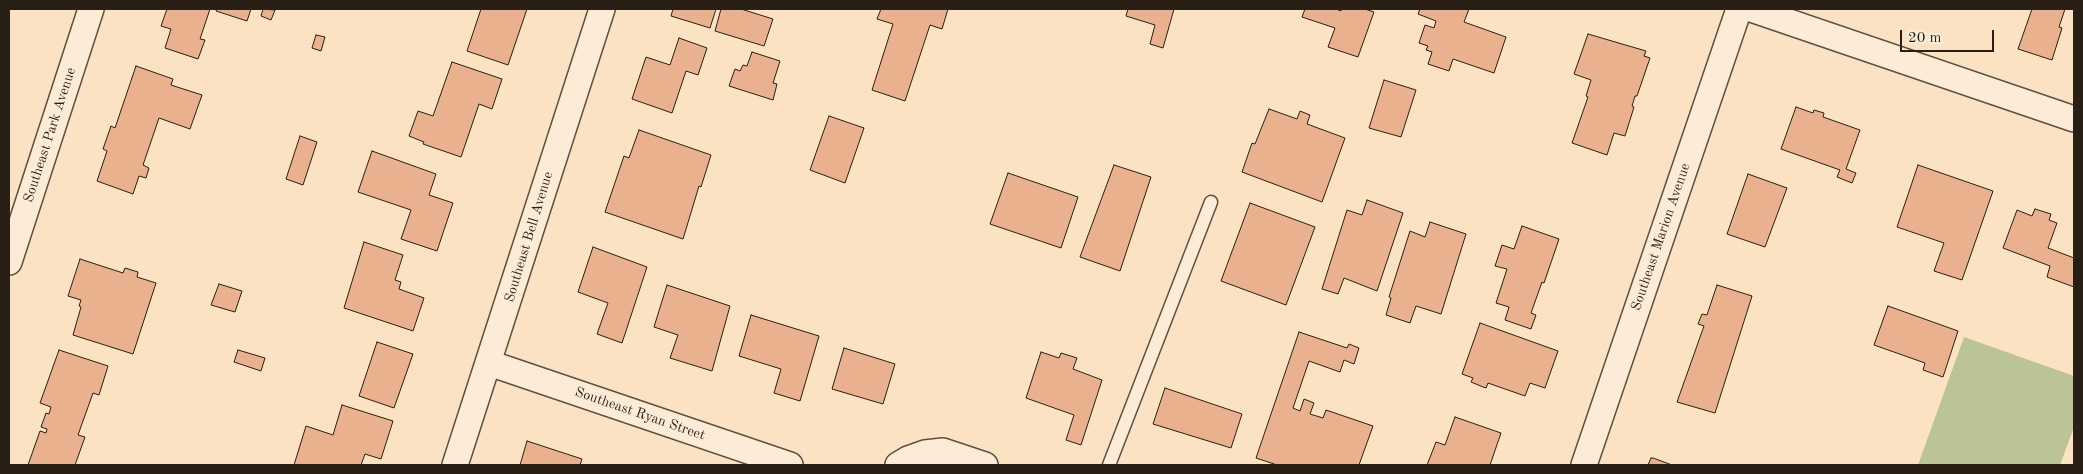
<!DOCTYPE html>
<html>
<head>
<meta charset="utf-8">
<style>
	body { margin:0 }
	#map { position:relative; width:2083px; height:474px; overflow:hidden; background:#fae2c2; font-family:"Old Standard TT",serif }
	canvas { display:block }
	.frame { position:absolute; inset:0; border:10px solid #2a1f14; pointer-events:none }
	.scale { position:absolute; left:1900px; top:30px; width:94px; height:22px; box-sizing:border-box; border:2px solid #2a1f14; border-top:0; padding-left:6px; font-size:15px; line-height:18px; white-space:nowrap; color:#2a1f14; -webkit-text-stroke:4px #fcecd7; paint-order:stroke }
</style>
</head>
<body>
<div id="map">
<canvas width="2083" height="474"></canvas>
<div class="frame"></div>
<div class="scale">20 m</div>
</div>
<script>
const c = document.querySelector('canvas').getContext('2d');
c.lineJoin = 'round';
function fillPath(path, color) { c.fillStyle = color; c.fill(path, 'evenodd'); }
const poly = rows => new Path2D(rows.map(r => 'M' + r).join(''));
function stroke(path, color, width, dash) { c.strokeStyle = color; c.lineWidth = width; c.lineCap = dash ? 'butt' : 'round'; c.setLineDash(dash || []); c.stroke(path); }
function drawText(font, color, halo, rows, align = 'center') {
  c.font = font + ' "Old Standard TT",serif'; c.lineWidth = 4; c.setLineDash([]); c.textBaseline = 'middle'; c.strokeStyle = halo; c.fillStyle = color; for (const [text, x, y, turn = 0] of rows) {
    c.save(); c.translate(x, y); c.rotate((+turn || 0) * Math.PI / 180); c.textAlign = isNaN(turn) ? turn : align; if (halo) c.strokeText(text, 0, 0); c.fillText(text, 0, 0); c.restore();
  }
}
fillPath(poly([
	[1964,337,2074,376,2074,427,2060,465,1918,465]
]), '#bbc495');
const building = poly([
	[167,9,210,9,200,39,205,40,198,59,165,48,171,29,161,26,167,9],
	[217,9,251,9,247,21,216,11,217,9],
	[263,9,275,10,271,20,261,16,263,9],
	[481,9,527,9,508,65,467,51,481,9],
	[673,9,716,9,710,28,671,16,673,9],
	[721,9,741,9,773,19,764,46,715,31,721,9],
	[881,9,948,9,942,29,930,25,905,101,872,90,893,24,877,19,881,9],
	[1128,9,1174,9,1163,48,1150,44,1155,25,1126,16,1128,9],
	[1305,9,1336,9,1341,11,1341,9,1365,9,1374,12,1358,57,1328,47,1335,28,1302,17,1305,9],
	[1420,9,1469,9,1464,22,1506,37,1494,73,1453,59,1449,71,1428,64,1432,52,1426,50,1428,46,1419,43,1425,25,1434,28,1436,21,1418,14,1420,9],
	[2032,9,2065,9,2059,27,2062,28,2052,60,2018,49,2032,9],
	[1588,34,1646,51,1644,56,1650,58,1637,96,1635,96,1632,106,1634,107,1625,136,1614,133,1607,155,1572,143,1588,97,1586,96,1591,80,1574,74,1588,34],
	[316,35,325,37,321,51,312,48,316,35],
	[679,38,707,48,698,75,686,71,672,113,632,99,646,57,670,65,679,38],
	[752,52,780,61,773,83,777,84,773,100,729,86,735,69,740,71,743,65,747,66,752,52],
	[452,62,502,79,492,109,479,104,461,157,423,144,424,142,409,136,418,111,433,116,452,62],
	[136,66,173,79,171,85,202,95,190,129,159,118,143,165,149,168,146,178,139,176,133,194,97,181,107,151,103,149,111,126,115,128,136,66],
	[1384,80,1416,90,1401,137,1369,128,1384,80],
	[1796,107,1813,113,1814,110,1824,113,1823,117,1860,130,1846,169,1856,173,1852,183,1837,177,1840,170,1781,149,1796,107],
	[1269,109,1297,119,1300,111,1310,115,1307,124,1345,138,1322,202,1242,172,1252,143,1255,144,1269,109],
	[829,116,864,128,845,183,810,170,829,116],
	[639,130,711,155,701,187,699,186,683,239,605,212,624,156,629,158,639,130],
	[300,136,317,142,303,185,286,179,300,136],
	[372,151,436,174,429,195,453,203,437,251,401,239,411,210,358,192,372,151],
	[1114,165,1151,177,1120,271,1080,257,1114,165],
	[1918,165,1993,191,1962,280,1934,271,1944,243,1897,227,1918,165],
	[1008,173,1078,197,1061,248,990,224,1008,173],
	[1748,174,1787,188,1765,247,1727,234,1748,174],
	[1367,200,1403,213,1377,291,1344,278,1338,294,1322,289,1347,210,1362,215,1367,200],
	[1250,203,1315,227,1286,305,1221,281,1250,203],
	[2035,209,2051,214,2049,220,2057,223,2048,248,2074,258,2074,287,2047,277,2050,266,2003,248,2017,210,2032,216,2035,209],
	[1430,222,1466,234,1441,314,1416,306,1410,323,1386,315,1391,298,1389,297,1410,231,1425,237,1430,222],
	[1522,226,1559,239,1544,283,1542,282,1531,313,1536,315,1531,329,1505,320,1509,307,1496,303,1507,269,1495,266,1502,245,1514,249,1522,226],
	[364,242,403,255,395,280,401,282,399,289,424,298,413,331,344,308,364,242],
	[593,247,647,267,622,343,597,334,608,303,578,292,593,247],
	[80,259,123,273,125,268,138,272,137,277,156,283,133,354,73,335,81,307,79,306,81,300,68,296,80,259],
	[219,284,242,291,235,312,211,305,219,284],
	[667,285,730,306,712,371,670,358,678,335,654,327,667,285],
	[1717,285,1752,296,1715,413,1677,402,1704,326,1698,324,1702,314,1707,315,1717,285],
	[1888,306,1958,331,1943,377,1923,370,1925,363,1874,345,1888,306],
	[751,315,819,336,800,401,774,393,781,369,739,356,751,315],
	[1480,323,1558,351,1545,388,1530,383,1525,396,1488,383,1486,388,1483,387,1471,382,1473,378,1462,374,1480,323],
	[1299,332,1347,348,1349,344,1359,348,1354,364,1344,360,1340,372,1309,361,1293,408,1300,411,1304,399,1314,403,1310,414,1323,418,1326,410,1373,426,1359,465,1277,465,1256,458,1299,332],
	[377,342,413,354,394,408,359,396,377,342],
	[844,348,895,364,883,404,832,389,844,348],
	[59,350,108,366,99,395,93,393,78,435,85,437,75,465,28,465,40,431,46,433,47,429,41,427,46,413,49,414,51,407,40,403,59,350],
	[238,350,265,358,261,371,234,362,238,350],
	[1041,352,1059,358,1061,353,1077,358,1073,369,1102,380,1081,445,1066,440,1074,415,1026,398,1041,352],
	[1165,388,1242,414,1231,448,1153,424,1165,388],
	[342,405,393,421,381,459,365,454,361,465,294,465,306,426,333,435,342,405],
	[1455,417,1501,433,1490,465,1427,465,1436,442,1445,445,1455,417],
	[527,441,582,459,580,465,520,465,527,441],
	[1651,458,1653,458,1672,465,1648,465,1651,458]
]);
fillPath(building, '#e9b18d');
stroke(building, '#2a1f14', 1);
const service = poly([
	[1109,465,1211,202]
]);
const minor = poly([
	[1751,9,2074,119],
	[9,262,91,9],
	[489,363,790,465],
	[455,465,602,9],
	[898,465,908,459,925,453,943,451,985,465],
	[1584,465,1739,9]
]);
stroke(service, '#5e5040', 15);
stroke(minor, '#5e5040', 28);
stroke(service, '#fcecd7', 12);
stroke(minor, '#fcecd7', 25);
drawText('14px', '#2a1f14', '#fcecd7', [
	["Southeast Park Avenue",50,135,-72],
	["Southeast Bell Avenue",529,237,-73],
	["Southeast Marion Avenue",1661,237,-71],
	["Southeast Ryan Street",640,414,19]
]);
</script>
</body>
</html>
